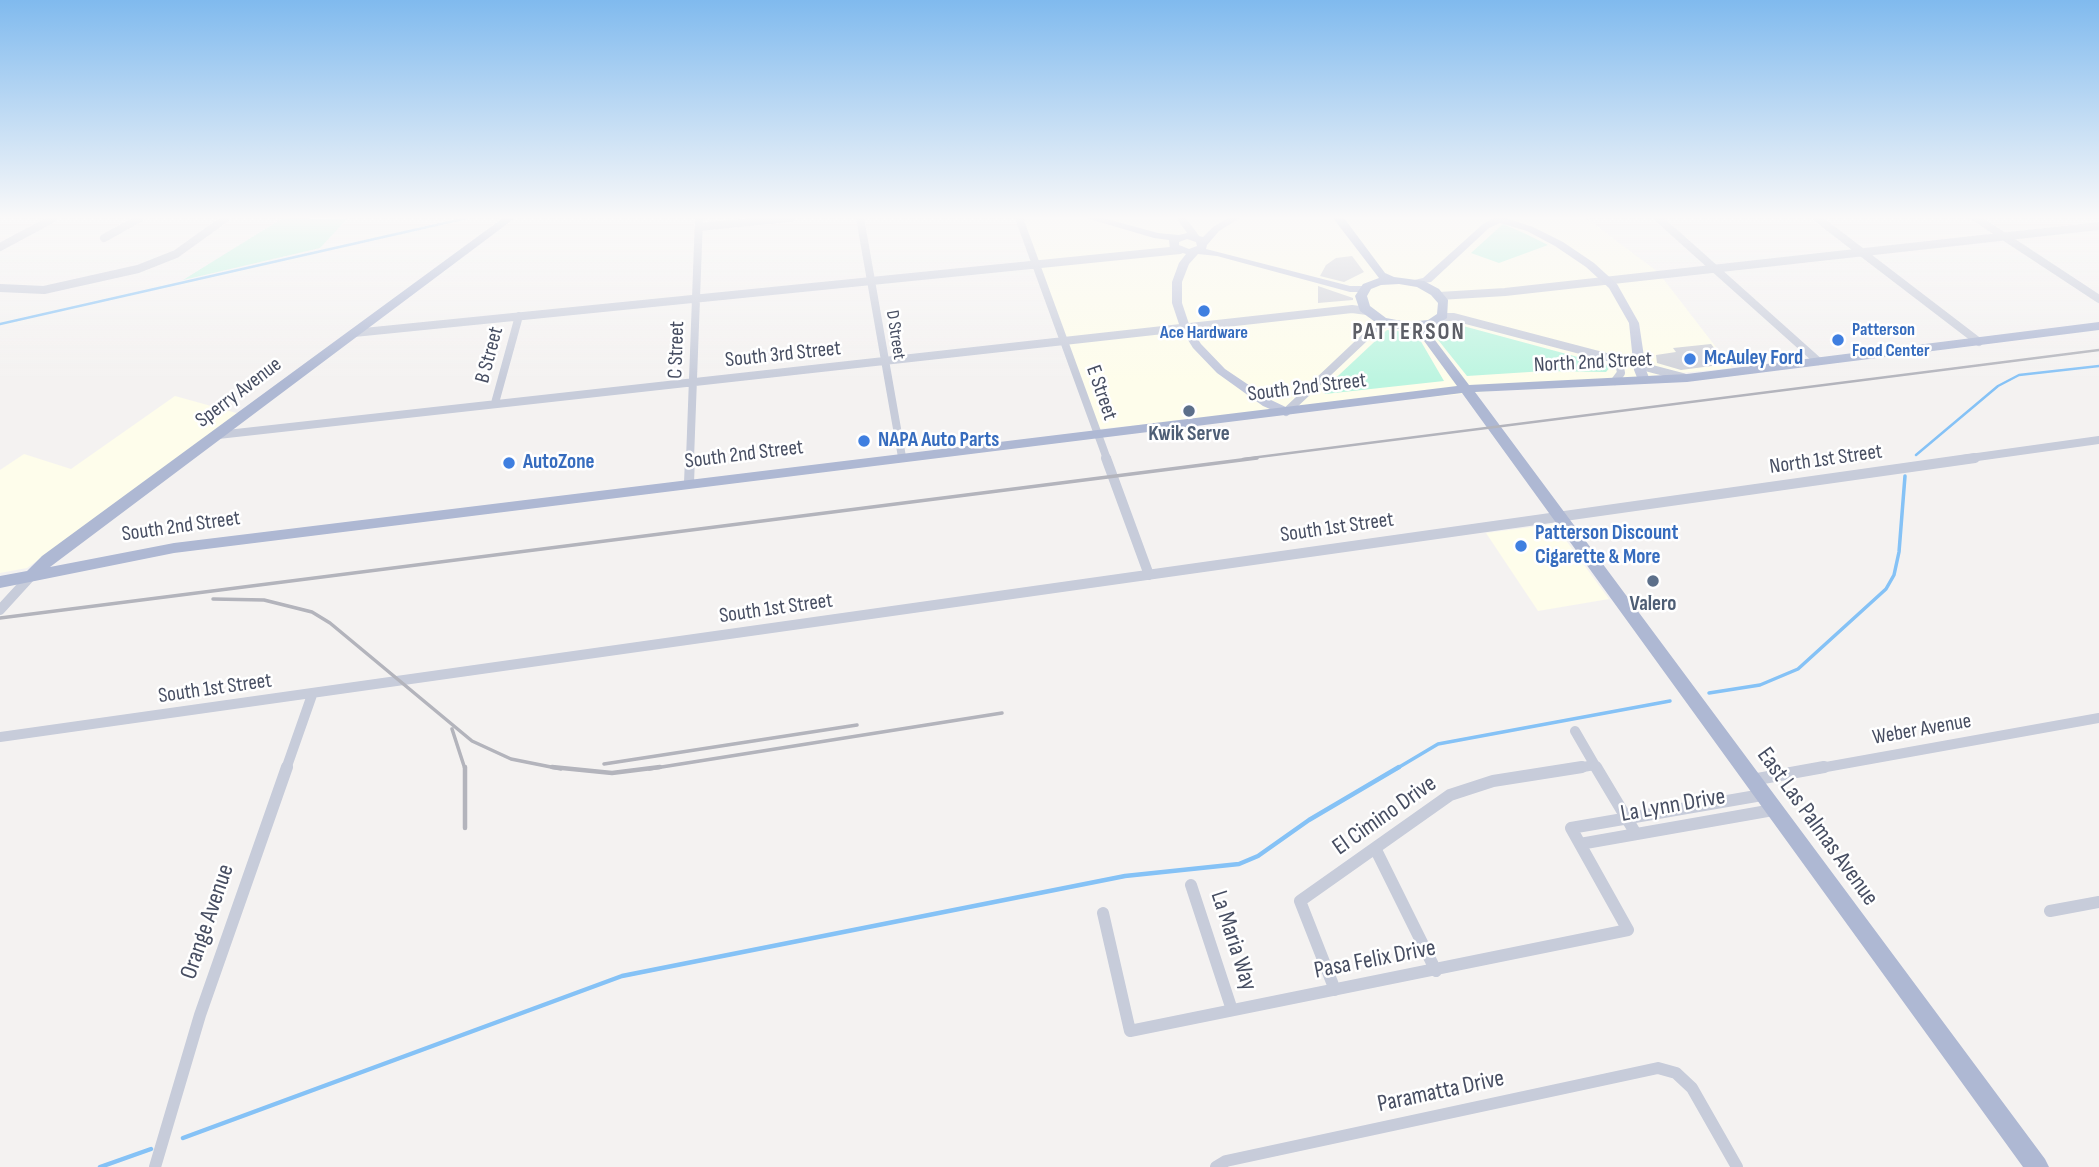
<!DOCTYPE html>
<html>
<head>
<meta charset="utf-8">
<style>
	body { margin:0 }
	canvas { display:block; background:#f4f2f1 }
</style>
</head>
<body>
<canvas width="2099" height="1167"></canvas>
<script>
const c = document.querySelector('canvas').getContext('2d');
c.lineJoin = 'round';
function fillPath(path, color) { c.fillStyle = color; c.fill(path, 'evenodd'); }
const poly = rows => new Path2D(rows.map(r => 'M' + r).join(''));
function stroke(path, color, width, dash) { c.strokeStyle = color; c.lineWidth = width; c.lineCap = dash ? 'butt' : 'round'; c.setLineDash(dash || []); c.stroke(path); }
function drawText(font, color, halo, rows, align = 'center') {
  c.font = font + ' "Sofia Sans Condensed",sans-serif'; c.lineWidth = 5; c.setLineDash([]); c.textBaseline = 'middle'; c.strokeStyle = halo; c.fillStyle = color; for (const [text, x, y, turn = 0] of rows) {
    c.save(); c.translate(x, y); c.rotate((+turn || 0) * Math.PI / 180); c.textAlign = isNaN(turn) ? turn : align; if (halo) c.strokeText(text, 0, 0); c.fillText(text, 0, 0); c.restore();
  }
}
fillPath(poly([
	[1023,218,1586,218,1658,272,1732,368,1098,429],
	[175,396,240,414,27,568,0,573,0,470,24,454,71,469],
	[1554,524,1609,599,1538,611,1486,533]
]), '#fefdeb');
fillPath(poly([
	[283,218,347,219,320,248,183,280],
	[1503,224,1526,234,1548,245,1499,263,1471,253],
	[1452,323,1611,366,1606,372,1545,371,1467,376,1431,331],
	[1387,330,1416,333,1444,381,1325,394,1323,390]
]), '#bcf5e0');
stroke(poly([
	[0,324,467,218],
	[1916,455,1998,386,2019,375,2099,366]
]), '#85c2f6', 2.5);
stroke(poly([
	[1709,693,1760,685,1798,669,1886,589,1894,575,1899,552,1905,476],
	[1396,769,1438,744,1670,701]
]), '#85c2f6', 3.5);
stroke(poly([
	[183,1138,622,976,1125,876,1239,864,1258,856,1309,820,1399,767],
	[100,1167,151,1149]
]), '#85c2f6', 4.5);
fillPath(poly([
	[1352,256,1364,272,1344,282,1320,276,1326,265,1336,258],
	[1318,286,1353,298,1353,300,1318,303],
	[1711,344,1727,364,1681,370,1657,363,1656,355,1676,352,1673,348]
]), '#d0d2d9');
stroke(poly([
	[860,218,902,457],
	[1019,218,1107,459],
	[1181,218,1195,237],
	[1658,218,1818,361],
	[1817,218,1979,342],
	[1976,218,2099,299],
	[699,227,791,218],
	[104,238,140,218],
	[0,247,54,218],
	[0,288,44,290,138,269,176,254,226,218],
	[1439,296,1505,292,2099,226],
	[1441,317,1454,317,1683,377],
	[354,333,1180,250],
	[1615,381,1621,373,1619,361],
	[495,403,519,316],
	[1286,412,1377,326,1390,323],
	[218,435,1352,309,1367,311],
	[690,459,699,218],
	[1963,459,2099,440]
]), '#c7ccda', 8);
stroke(poly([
	[1106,458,1149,575],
	[689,483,690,458],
	[0,610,31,576],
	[1575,731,1597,769],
	[0,737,1975,458],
	[286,769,312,695],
	[1571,769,1595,765],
	[1815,769,2099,718]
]), '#c7ccda', 10);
stroke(poly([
	[1596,767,1636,834],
	[1752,780,1824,767],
	[1580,844,1773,810],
	[1375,848,1436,971],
	[1191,885,1232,1010],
	[2050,911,2099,902],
	[1103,913,1130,1031,1628,930,1571,828,1762,795],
	[1335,990,1300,901,1450,795,1493,781,1582,767],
	[155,1167,200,1015,287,767],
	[1216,1167,1226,1161,1658,1068,1676,1073,1692,1088,1737,1167]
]), '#c7ccda', 12);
fillPath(poly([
	[1086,218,1103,218,1158,233,1179,235,1187,233,1203,237,1213,227,1228,218,1240,218,1219,231,1207,245,1206,249,1350,286,1364,286,1369,289,1364,292,1350,292,1217,256,1198,254,1189,264,1182,282,1182,303,1190,327,1201,344,1225,369,1271,400,1290,409,1292,412,1286,416,1263,406,1217,373,1193,348,1180,327,1172,303,1172,282,1179,263,1186,254,1170,249,1169,240,1154,238,1086,218],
	[1187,239,1196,242,1197,246,1189,249,1179,245,1179,242,1187,239],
	[1494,218,1506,218,1533,227,1563,242,1594,263,1617,284,1639,323,1646,370,1650,380,1648,382,1644,383,1638,380,1634,370,1629,323,1609,288,1586,267,1555,246,1527,231,1500,223,1489,228,1431,282,1410,285,1410,281,1423,278,1483,224,1494,218]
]), '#c2c8dc');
fillPath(poly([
	[503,218,515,218,50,567,174,543,1457,386,1419,334,1378,324,1360,311,1355,296,1363,284,1379,278,1333,218,1344,218,1385,273,1394,277,1424,281,1439,289,1448,300,1447,318,1435,326,1425,327,1469,385,1687,374,2099,322,2099,330,1687,382,1475,392,2045,1159,2049,1167,2023,1167,1462,393,174,553,0,588,0,576,27,571,42,556,503,218],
	[1399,284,1417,287,1431,295,1438,303,1437,314,1428,320,1407,322,1386,318,1370,306,1367,296,1371,289,1381,285,1399,284]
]), '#aeb8d3');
stroke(poly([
	[1243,459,2099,350]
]), '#b3b4bc', 2.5);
stroke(poly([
	[213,599,264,600,312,612,330,623,472,741,511,759,561,769],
	[0,618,1257,458],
	[452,729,465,769],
	[604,764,857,725],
	[649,769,1002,713]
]), '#b3b4bc', 3.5);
stroke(poly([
	[465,767,465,828],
	[552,767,612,773,660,767]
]), '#b3b4bc', 4.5);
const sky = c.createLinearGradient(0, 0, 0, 382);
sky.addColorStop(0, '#80baee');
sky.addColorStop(0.57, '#faf9f9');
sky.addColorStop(1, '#faf9f900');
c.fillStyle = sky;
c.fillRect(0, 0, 2099, 382);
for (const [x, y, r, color] of [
	[1204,311,7,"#3f7fe0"],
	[1838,340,7,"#3f7fe0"],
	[1690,359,7,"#3f7fe0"],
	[1189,411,7,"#5c6f8a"],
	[864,441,7,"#3f7fe0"],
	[509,463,7,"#3f7fe0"],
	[1521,546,7,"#3f7fe0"],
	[1653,581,7,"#5c6f8a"]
]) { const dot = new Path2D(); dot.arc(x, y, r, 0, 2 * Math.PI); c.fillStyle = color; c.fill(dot); stroke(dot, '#fff', 2.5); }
drawText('bold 18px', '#366cbe', '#fff', [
	["Patterson",1852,330],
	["Food Center",1852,351],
	["Ace Hardware",1204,333,"center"]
], 'left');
drawText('18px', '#474e62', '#fff', [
	["D Street",895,335,81]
]);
drawText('21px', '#474e62', '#fff', [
	["C Street",677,350,-88],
	["B Street",490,355,-75],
	["South 3rd Street",783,355,-6],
	["North 2nd Street",1593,363,-3],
	["South 2nd Street",1307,388,-7],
	["Sperry Avenue",239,393,-37],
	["E Street",1101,393,71],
	["South 2nd Street",744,455,-7],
	["North 1st Street",1826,460,-8],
	["South 2nd Street",181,527,-8],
	["South 1st Street",1337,528,-8],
	["South 1st Street",776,609,-8],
	["South 1st Street",215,689,-8],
	["Weber Avenue",1922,730,-10]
]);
drawText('bold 21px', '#366cbe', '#fff', [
	["McAuley Ford",1704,359],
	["NAPA Auto Parts",878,441],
	["AutoZone",523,463],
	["Patterson Discount",1535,534],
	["Cigarette & More",1535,558]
], 'left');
drawText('bold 21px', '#4e5e75', '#fff', [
	["Kwik Serve",1189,435],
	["Valero",1653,605]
]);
c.letterSpacing = '2px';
drawText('bold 23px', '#5d5f67', '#fff', [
	["PATTERSON",1409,333]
]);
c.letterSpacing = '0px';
drawText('24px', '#474e62', '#fff', [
	["La Lynn Drive",1673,806,-10],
	["El Cimino Drive",1385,816,-35],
	["East Las Palmas Avenue",1817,827,54],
	["Orange Avenue",208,922,-71],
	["La Maria Way",1233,941,72],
	["Pasa Felix Drive",1375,960,-11],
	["Paramatta Drive",1441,1092,-12]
]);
</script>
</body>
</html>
